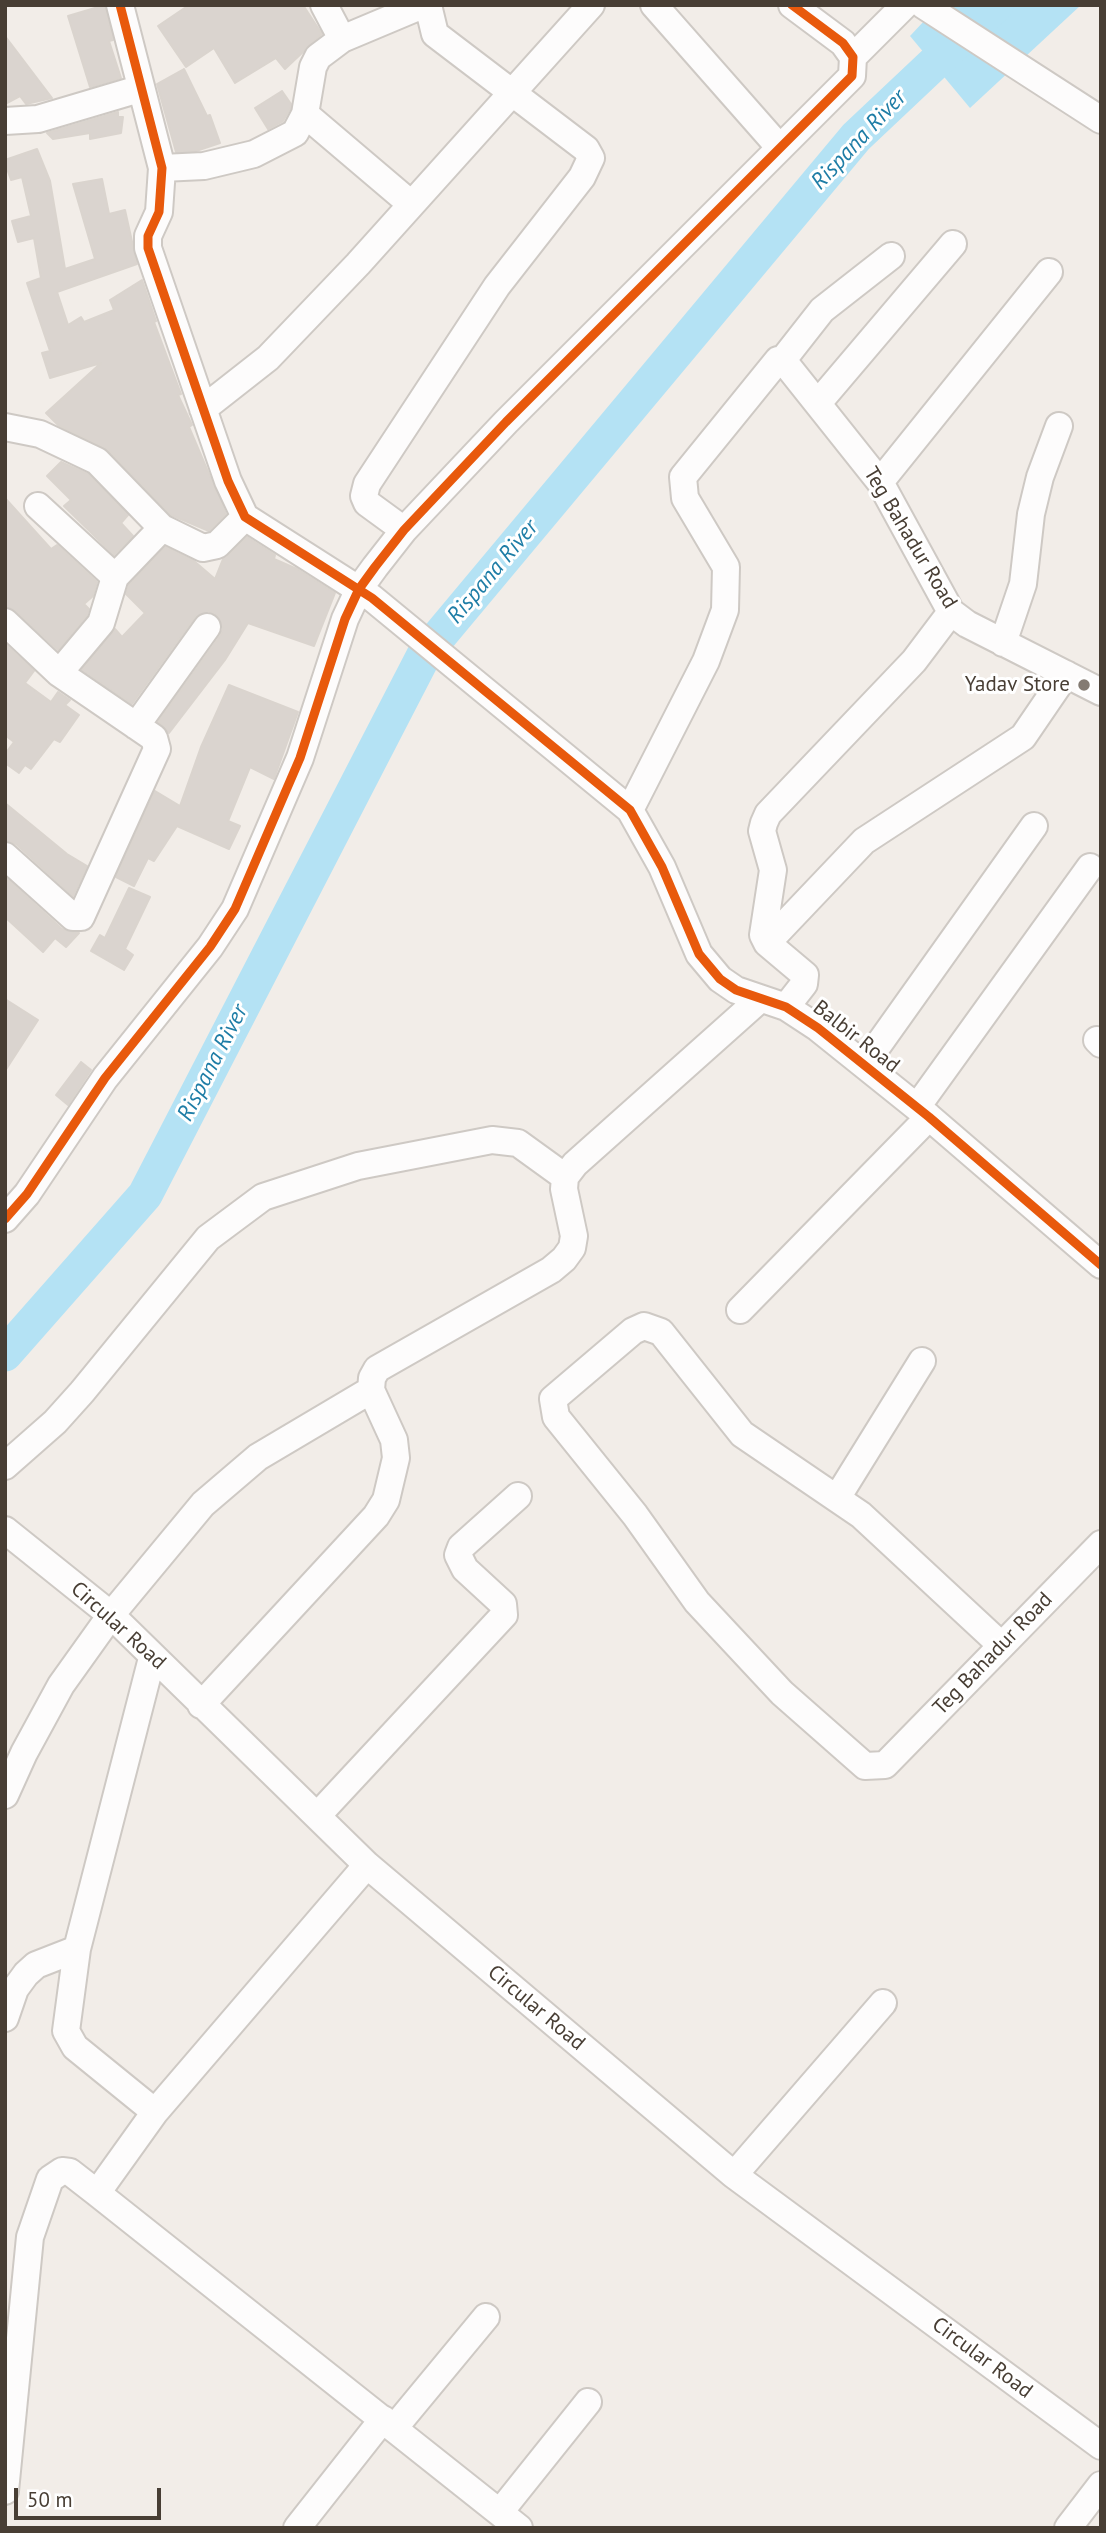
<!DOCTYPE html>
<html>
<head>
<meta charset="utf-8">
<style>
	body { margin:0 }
	#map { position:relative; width:1106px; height:2533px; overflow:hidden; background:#f2ede8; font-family:"PT Sans",sans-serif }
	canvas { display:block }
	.frame { position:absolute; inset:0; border:7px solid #483e34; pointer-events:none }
	.scale { position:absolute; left:14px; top:2488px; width:147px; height:32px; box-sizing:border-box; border:4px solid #483e34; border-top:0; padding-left:9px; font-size:21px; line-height:24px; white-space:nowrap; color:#483e34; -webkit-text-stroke:5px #fff; paint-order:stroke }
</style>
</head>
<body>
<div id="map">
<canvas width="1106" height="2533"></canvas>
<div class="frame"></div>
<div class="scale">50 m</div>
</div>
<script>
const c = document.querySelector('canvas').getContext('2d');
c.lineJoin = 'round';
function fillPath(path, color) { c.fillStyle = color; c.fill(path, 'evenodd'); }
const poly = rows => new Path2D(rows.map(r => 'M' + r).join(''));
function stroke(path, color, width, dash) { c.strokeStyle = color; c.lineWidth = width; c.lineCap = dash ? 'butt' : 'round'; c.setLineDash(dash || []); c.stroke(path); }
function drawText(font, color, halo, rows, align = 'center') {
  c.font = font + ' "PT Sans",sans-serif'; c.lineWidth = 6; c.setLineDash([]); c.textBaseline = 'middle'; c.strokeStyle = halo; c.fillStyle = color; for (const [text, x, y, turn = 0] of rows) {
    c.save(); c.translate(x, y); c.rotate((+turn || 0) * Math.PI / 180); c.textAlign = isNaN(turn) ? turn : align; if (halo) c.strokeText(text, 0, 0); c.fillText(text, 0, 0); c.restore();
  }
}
fillPath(poly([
	[939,5,1081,5,970,108,910,36]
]), '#b4e2f4');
stroke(poly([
	[5,1354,145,1195,425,653,856,137,996,5]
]), '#b4e2f4', 35);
const building = poly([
	[105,5,113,40,109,41,121,78,90,87,68,16,105,5],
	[189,5,303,5,322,34,285,69,276,58,235,83,214,48,186,67,158,26,189,5],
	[5,36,52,98,26,104,20,96,5,104,5,36],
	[184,69,207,116,210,115,220,143,196,151,176,152,157,84,184,69],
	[282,91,291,104,290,109,283,121,268,129,255,108,282,91],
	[118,112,118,117,123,117,121,133,90,139,90,133,53,139,47,133,118,112],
	[37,149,50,181,65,269,95,259,73,184,102,179,109,214,125,210,137,264,57,292,68,325,81,317,84,322,114,310,110,300,142,280,156,321,154,322,181,394,178,395,192,425,189,427,226,514,209,531,171,515,108,450,58,425,46,413,101,363,50,378,42,353,50,351,27,283,41,278,34,238,18,242,12,221,31,216,22,177,11,180,5,163,5,160,37,149],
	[61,462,88,474,128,515,121,523,133,536,114,555,64,506,71,500,47,476,61,462],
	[5,498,51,549,57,545,97,582,93,596,84,604,89,609,87,615,58,650,16,611,5,607,5,498],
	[247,537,275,555,274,559,297,569,335,593,314,646,248,623,225,660,169,733,158,722,220,636,223,628,217,615,208,611,195,617,132,704,82,670,115,629,122,637,145,613,126,594,129,585,165,547,194,561,215,579,223,559,247,537],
	[5,644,34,671,25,683,51,702,58,692,70,700,65,705,79,715,60,742,54,739,31,769,25,765,19,773,5,763,5,754,14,742,5,735,5,644],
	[229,685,298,712,274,779,250,767,228,821,240,826,229,849,177,826,154,861,148,858,134,886,116,877,155,791,180,806,201,747,229,685],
	[5,803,67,854,87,866,73,896,16,844,5,841,5,803],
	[5,877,62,929,79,933,66,947,55,938,43,952,5,917,5,877],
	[129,888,150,897,125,949,133,955,124,970,91,951,100,935,105,938,129,888],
	[5,999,38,1020,5,1071,5,999],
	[81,1062,91,1070,68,1105,56,1095,81,1062]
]);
fillPath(building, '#dad4cf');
stroke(building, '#dad4ce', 2);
const minor = poly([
	[120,5,162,168,159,212,148,236,148,248,228,481,245,517,372,598,630,810,662,867,699,954,720,979,736,990,786,1007,818,1028,929,1117,1101,1265],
	[324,5,342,39],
	[654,5,780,148],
	[923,5,1101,120],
	[853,57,905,5],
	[305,114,411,204],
	[5,121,38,119,139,89],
	[162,168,204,166,254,154,295,133,305,114,313,67,318,57,342,39,423,5],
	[782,361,822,310,891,256],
	[818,403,953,244],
	[203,409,268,358,358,264,591,5],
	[5,427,40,434,97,461,162,528,203,548,217,545,245,517],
	[880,482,1049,272],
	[38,506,115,577],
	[404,530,367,503,364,496,367,484,497,286,582,177,591,158,586,149,435,34,428,5],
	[5,622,59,673,154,738,157,749,81,917,73,917,5,856],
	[1003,643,1023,584,1031,514,1040,477,1059,426],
	[59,673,101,623,115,577,162,528],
	[136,726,207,627],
	[630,810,706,661,725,610,726,567,685,498,683,477,778,360,786,364,880,482,951,612,967,624,1101,692],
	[767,943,864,841,1023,737,1066,674],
	[786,1007,804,984,805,975,767,943,763,935,773,870,762,831,764,823,768,814,914,661,951,612],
	[1097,1040,1101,1044],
	[864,1065,1034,826],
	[917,1107,1090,867],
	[5,1219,27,1194,105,1078,210,947,235,909,300,758,345,619,359,589,375,567,404,530,506,422,852,76,853,57,843,43,792,5],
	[740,1310,929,1117],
	[5,1466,55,1422,82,1392,208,1238,263,1197,358,1166,492,1140,518,1143,565,1177],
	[837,1498,922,1361],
	[5,1530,111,1615,367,1865,734,2175,1101,2446],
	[1001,1645,861,1515,742,1434,661,1332,644,1326,633,1331,553,1399,556,1417,635,1515,697,1602,782,1693,865,1766,885,1765,1101,1544],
	[152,1658,77,1949,66,2031,75,2047,155,2112],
	[201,1705,376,1516,386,1500,396,1458,394,1440,371,1390,372,1378,377,1369,551,1270,564,1259,572,1248,574,1236,564,1189,565,1177,575,1164,760,999],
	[5,1795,24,1753,61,1685,111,1615,203,1504,258,1457,371,1390],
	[317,1816,504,1615,503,1604,465,1569,458,1555,461,1547,518,1496],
	[5,2018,15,1989,26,1974,36,1965,77,1949],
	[734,2175,883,2003],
	[97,2193,155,2112,367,1865],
	[395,2427,486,2317],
	[5,2491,30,2237,50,2179,62,2171,70,2172,97,2193,519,2528],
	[500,2512,588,2402],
	[297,2528,383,2419],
	[1068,2528,1101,2485]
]);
stroke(minor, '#cec9c4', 30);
stroke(minor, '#fdfcfc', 26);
stroke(poly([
	[120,5,162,168,159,212,148,236,148,248,228,481,245,517,372,598,630,810,662,867,699,954,720,979,736,990,786,1007,818,1028,929,1117,1101,1265],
	[5,1219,27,1194,105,1078,210,947,235,909,300,758,345,619,359,589,375,567,404,530,506,422,852,76,853,57,843,43,792,5]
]), '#e8590c', 9);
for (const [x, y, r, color] of [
	[1084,685,7,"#847b73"]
]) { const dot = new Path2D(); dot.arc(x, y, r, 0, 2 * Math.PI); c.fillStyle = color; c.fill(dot); stroke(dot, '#fff', 2.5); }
drawText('21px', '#483e34', '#fff', [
	["Teg Bahadur Road",910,538,59],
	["Balbir Road",856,1037,38],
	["Circular Road",118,1626,42],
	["Teg Bahadur Road",993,1654,-46],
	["Circular Road",536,2008,40],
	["Circular Road",982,2358,37]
]);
drawText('21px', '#483e34', '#fff', [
	["Yadav Store",1070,685]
], 'right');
drawText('italic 23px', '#1e7da6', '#fff', [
	["Rispana River",859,140,-47],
	["Rispana River",493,572,-50],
	["Rispana River",213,1063,-63]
]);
</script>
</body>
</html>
